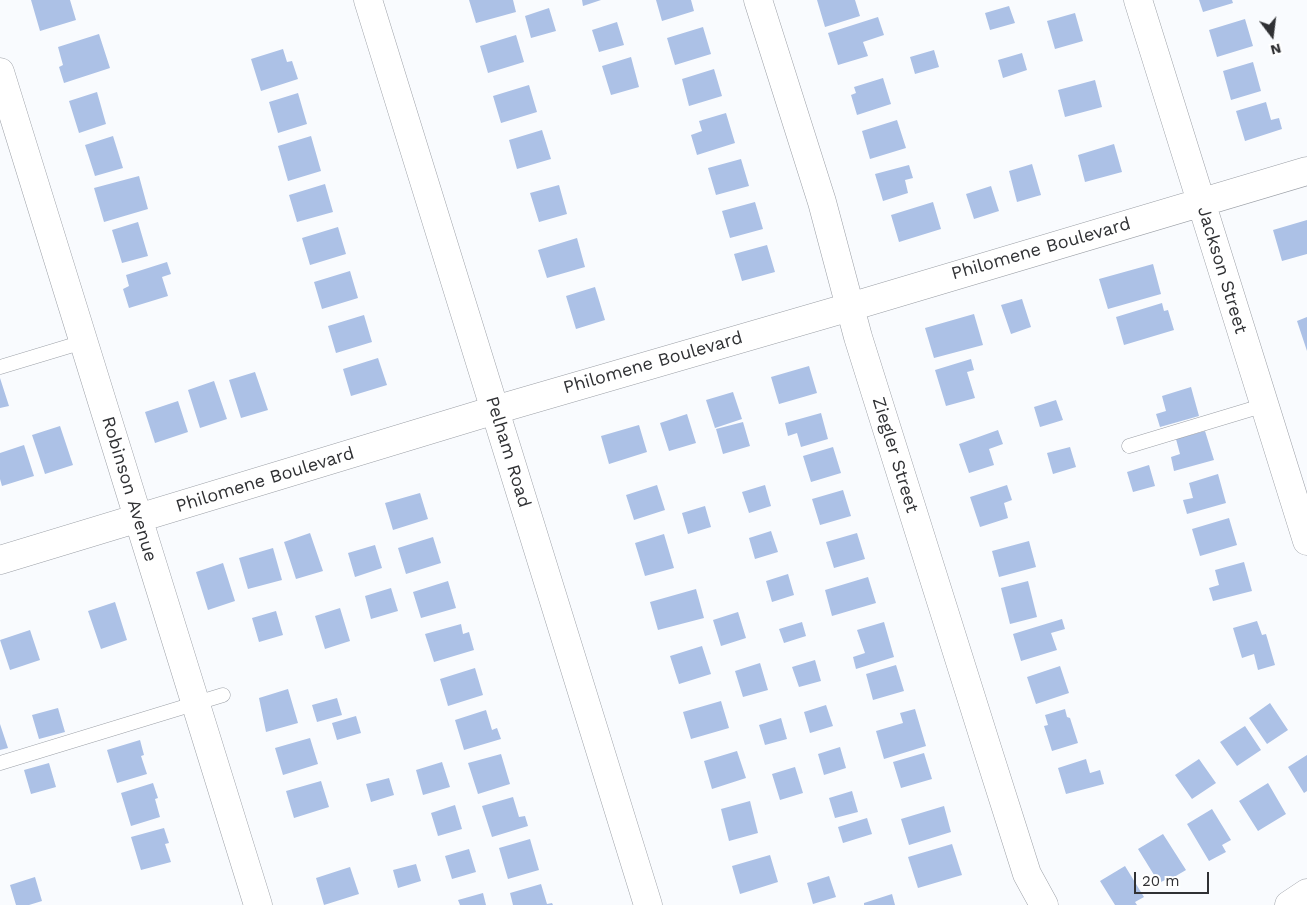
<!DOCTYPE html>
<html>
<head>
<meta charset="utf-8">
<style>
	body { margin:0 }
	#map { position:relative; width:1307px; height:905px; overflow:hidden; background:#f9fbfe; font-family:"Work Sans",sans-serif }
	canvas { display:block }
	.north { position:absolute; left:1247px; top:10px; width:50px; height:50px; -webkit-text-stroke:4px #fff; paint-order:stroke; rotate:165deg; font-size:14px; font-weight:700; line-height:20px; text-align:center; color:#303134 }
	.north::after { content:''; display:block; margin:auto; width:18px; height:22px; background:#303134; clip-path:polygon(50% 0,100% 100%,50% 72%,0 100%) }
	.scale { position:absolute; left:1134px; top:872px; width:75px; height:22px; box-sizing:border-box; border:2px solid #303134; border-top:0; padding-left:6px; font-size:15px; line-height:18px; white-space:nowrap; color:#303134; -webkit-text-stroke:4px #fff; paint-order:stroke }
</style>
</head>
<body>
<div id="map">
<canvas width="1307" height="905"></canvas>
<div class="north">N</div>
<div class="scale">20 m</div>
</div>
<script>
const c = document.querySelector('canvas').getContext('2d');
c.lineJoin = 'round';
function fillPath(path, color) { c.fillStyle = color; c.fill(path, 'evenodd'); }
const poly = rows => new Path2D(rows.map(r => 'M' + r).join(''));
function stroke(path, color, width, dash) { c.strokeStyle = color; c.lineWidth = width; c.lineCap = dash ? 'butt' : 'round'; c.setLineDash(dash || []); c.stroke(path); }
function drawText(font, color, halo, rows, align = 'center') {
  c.font = font + ' "Work Sans",sans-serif'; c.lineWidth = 4; c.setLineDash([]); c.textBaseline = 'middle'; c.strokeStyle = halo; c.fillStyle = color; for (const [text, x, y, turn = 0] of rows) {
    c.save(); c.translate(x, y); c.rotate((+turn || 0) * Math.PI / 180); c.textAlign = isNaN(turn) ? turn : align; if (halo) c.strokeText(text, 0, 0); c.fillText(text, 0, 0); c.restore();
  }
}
fillPath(poly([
	[31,0,70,0,76,20,40,31],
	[469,0,513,0,516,12,476,23],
	[582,0,601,0,583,6],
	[656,0,691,0,694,11,662,21],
	[817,0,855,0,860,16,825,27],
	[1199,0,1232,0,1233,3,1203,12],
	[1009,6,1015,23,990,30,985,13],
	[549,8,556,31,531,38,525,16],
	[1075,13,1083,41,1055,49,1047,21],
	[878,17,884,35,863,42,868,56,838,65,828,33],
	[1245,19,1253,46,1217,57,1209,30],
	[617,22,624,45,599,52,592,30],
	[703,27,711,54,675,65,667,38],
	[99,34,110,68,64,83,59,67,63,65,58,47],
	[516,35,524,62,488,73,480,46],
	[283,49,287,62,292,61,298,79,261,91,251,59],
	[934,50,939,67,915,74,910,57],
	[1022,53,1027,70,1003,78,998,60],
	[631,57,639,87,611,95,602,66],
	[1253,62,1261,91,1231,100,1223,71],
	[714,69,722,96,689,106,682,79],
	[883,78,891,104,857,115,851,95,856,93,854,87],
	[1095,80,1102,107,1065,117,1058,90],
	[529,85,537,112,501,123,493,96],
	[97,92,106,124,79,133,69,101],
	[298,93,307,124,278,133,269,102],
	[1266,102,1271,120,1279,118,1282,129,1245,141,1236,111],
	[726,113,735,143,697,155,691,135,702,131,699,121],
	[897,120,906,148,870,159,862,131],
	[542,130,551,159,517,169,509,140],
	[113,136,123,168,95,176,85,145],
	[311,136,321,171,288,181,278,146],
	[1114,144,1122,172,1085,182,1078,155],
	[741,159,749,186,716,195,708,168],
	[1032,164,1041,195,1017,202,1009,171],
	[909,165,913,178,905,180,908,193,883,201,875,174],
	[139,176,148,209,104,222,94,188],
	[325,184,333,212,297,222,289,195],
	[559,185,567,214,539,222,530,193],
	[991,186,999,211,974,219,966,194],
	[755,202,763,229,730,238,722,211],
	[933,202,941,229,899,242,891,215],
	[1307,220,1307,254,1282,261,1273,230],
	[138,222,148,256,122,263,112,230],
	[338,227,346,254,310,265,302,238],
	[577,238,585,267,547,278,538,250],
	[767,245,775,272,742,281,734,254],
	[167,262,171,274,162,277,168,296,129,308,123,289,129,286,126,275],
	[1153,264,1161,294,1108,309,1099,279],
	[350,271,358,298,322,309,314,282],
	[595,287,605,320,576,329,566,296],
	[1022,299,1031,327,1011,334,1001,305],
	[1162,303,1164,311,1168,310,1174,330,1124,345,1116,317],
	[974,314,983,345,934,358,925,328],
	[364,315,372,342,336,353,328,326],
	[1307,317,1307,351,1297,321],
	[378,358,387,385,351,396,343,369],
	[971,359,974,370,967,372,975,398,946,406,935,370],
	[809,366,817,393,779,404,771,377],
	[255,372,268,410,241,418,229,380],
	[0,378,9,406,0,408],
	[214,381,227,419,200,428,188,390],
	[1191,387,1199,416,1160,427,1156,414,1166,411,1162,396],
	[733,392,742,419,715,428,706,400],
	[1056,400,1063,420,1040,427,1034,407],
	[178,401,188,432,155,443,145,412],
	[821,413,828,439,801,447,797,433,788,436,785,423],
	[687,414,696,443,669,451,660,423],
	[743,422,750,446,723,454,716,429],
	[639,425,647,452,609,464,601,436],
	[60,426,73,465,45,474,32,435],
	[998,430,1003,444,989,449,994,465,969,473,959,444],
	[1205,431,1214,460,1174,471,1171,457,1180,454,1176,439],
	[24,445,34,476,2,486,0,479,0,453],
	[833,447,841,473,811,482,803,456],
	[1070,447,1076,467,1053,474,1047,453],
	[1149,465,1155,486,1133,492,1127,472],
	[1218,474,1226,503,1187,514,1183,500,1193,498,1189,483],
	[657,485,665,510,634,520,626,495],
	[765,485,771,506,749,513,742,492],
	[1007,485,1012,500,1004,503,1008,518,980,527,970,497],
	[843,490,851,516,820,525,812,499],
	[420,493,428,519,393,530,385,503],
	[705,506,711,527,688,534,682,513],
	[1229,518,1237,545,1200,556,1192,529],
	[771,531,778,552,755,559,749,538],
	[310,533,323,571,296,579,284,542],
	[857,533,865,559,834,568,826,542],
	[664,534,674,568,645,576,635,543],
	[433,537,441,563,406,574,398,548],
	[1029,541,1036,567,999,577,992,551],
	[375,545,382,568,355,577,348,553],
	[273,548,282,580,248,589,239,558],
	[1244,562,1252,591,1213,601,1209,588,1219,585,1215,570],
	[223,563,235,601,208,610,196,572],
	[788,574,794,595,772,602,766,581],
	[868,577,876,603,832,616,825,590],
	[448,581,456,608,421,618,413,592],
	[1028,581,1037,617,1010,624,1001,588],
	[391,588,398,611,371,619,365,596],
	[696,589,704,618,658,630,650,602],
	[115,602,127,640,101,649,88,611],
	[340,608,350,641,325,649,315,616],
	[276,611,283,635,259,642,252,618],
	[738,612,746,638,721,646,713,620],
	[1062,619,1065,629,1051,633,1057,650,1021,661,1013,634],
	[1257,621,1262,635,1266,634,1275,665,1258,670,1254,654,1242,658,1233,628],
	[802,622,806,636,784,643,779,629],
	[884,622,894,657,856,669,853,657,865,653,857,630],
	[461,624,463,634,469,632,474,650,434,662,425,634],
	[30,630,40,660,10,670,0,640],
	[702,646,711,674,679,684,670,656],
	[815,660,821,681,799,687,792,667],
	[760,663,768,690,743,697,735,671],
	[896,665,904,691,873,700,866,674],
	[1060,666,1069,693,1036,704,1027,677],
	[475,668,483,695,448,706,440,679],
	[288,689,298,723,266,732,259,698],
	[337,698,342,715,317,722,312,705],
	[721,701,729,728,691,739,683,712],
	[1270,703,1288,730,1267,744,1249,718],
	[826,705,833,726,810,733,804,712],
	[58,708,65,732,39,739,32,715],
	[915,709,926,746,884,759,876,731,903,723,900,713],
	[1065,709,1067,717,1070,718,1078,743,1052,751,1044,726,1048,725,1045,715],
	[486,710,492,730,497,728,501,739,464,750,455,720],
	[356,716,361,733,337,740,332,723],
	[781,718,787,739,765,745,759,725],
	[0,724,8,748,0,750],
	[1245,726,1261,750,1237,766,1220,742],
	[310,738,318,764,283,775,275,748],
	[140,740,144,755,141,756,147,774,117,783,107,750],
	[840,747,846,768,824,775,818,754],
	[737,751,746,778,712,789,704,761],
	[924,753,932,779,901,788,893,762],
	[501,754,510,784,478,794,468,763],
	[1307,755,1307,791,1304,793,1288,767],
	[1086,759,1090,773,1100,770,1104,784,1066,794,1058,768],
	[1199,759,1216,783,1192,799,1175,775],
	[442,762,450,787,423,795,416,770],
	[49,763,56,787,31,794,24,770],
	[795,767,803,793,780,800,772,774],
	[389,778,394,795,371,802,366,784],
	[321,781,329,807,294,818,286,791],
	[153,783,158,798,155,799,160,817,131,826,121,793],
	[1268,783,1286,814,1258,831,1239,801],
	[852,791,858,812,835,818,829,798],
	[513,797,519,817,525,816,528,826,492,837,482,806],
	[750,801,758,833,729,841,721,809],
	[455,805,462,829,438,836,431,813],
	[944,806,951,832,909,845,901,819],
	[1212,809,1231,840,1222,845,1226,852,1209,861,1187,824],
	[867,818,872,834,843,843,838,827],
	[164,828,169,843,165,844,171,862,141,870,131,837],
	[1163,834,1186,870,1169,880,1167,879,1159,883,1138,849],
	[530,839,539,870,508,879,499,848],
	[952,844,962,875,918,888,908,857],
	[469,849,476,872,452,879,445,856],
	[770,855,778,882,740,894,732,866],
	[416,864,421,881,398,888,393,870],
	[1125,866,1144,897,1135,902,1137,905,1115,905,1100,881],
	[350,867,359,894,324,905,316,878],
	[829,876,836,897,813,904,807,883],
	[35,877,42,901,29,905,16,905,10,885],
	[541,884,547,904,552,903,553,905,513,905,510,893],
	[483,893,486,905,460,905,458,900],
	[892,894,895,905,864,905,864,903]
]), '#acc1e6');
const service = poly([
	[0,367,83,342],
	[1129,446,1265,405],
	[0,763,223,695]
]);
const minor = poly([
	[758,0,822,202,858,337,988,751,1027,874,1044,905],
	[1138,0,1307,541],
	[0,72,258,905],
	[0,560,495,410,850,307,1307,171],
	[1289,905,1307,893]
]);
const secondary = poly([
	[368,0,648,905]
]);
stroke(service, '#9ca0a7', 15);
stroke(minor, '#9ca0a7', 29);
stroke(secondary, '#9ca0a7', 29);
stroke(service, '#fff', 14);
stroke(minor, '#fff', 28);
stroke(secondary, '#fff', 28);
drawText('18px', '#303134', '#fff', [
	["Philomene Boulevard",1041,249,-16],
	["Jackson Street",1222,270,73],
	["Philomene Boulevard",653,363,-16],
	["Pelham Road",508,452,73],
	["Ziegler Street",895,455,73],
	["Philomene Boulevard",265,480,-17],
	["Robinson Avenue",129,489,73]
]);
</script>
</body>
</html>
